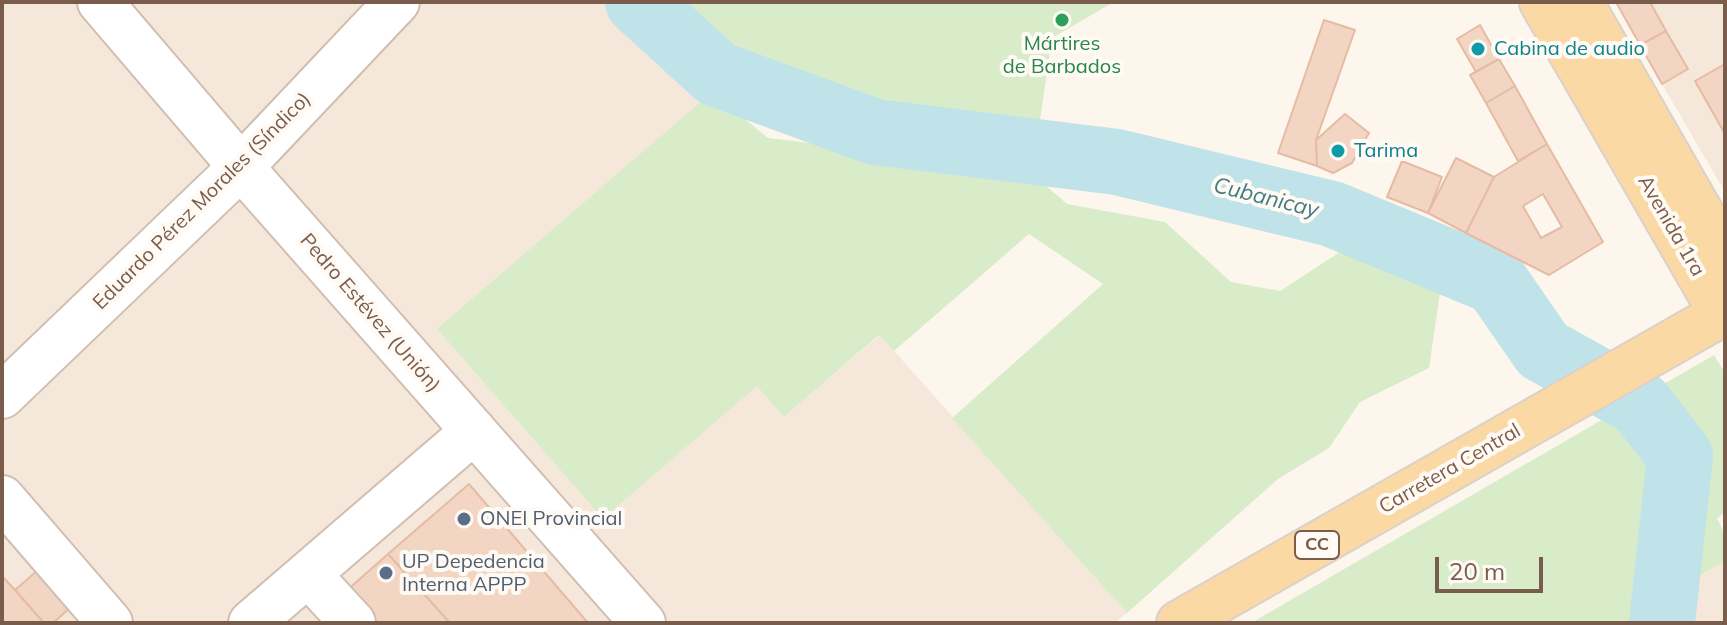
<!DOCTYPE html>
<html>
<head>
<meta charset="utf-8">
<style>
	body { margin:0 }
	#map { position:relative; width:1727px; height:625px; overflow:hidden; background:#fdf6ec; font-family:Mulish,sans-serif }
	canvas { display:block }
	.frame { position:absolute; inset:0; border:4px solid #7a5c4d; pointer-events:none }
	.scale { position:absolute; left:1435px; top:557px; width:108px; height:36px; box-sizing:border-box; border:4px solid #7a5c4d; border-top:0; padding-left:10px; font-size:24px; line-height:28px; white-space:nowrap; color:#7a5c4d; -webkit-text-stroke:6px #fffaf3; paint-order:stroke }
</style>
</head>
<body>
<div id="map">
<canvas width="1727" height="625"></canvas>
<div class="frame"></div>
<div class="scale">20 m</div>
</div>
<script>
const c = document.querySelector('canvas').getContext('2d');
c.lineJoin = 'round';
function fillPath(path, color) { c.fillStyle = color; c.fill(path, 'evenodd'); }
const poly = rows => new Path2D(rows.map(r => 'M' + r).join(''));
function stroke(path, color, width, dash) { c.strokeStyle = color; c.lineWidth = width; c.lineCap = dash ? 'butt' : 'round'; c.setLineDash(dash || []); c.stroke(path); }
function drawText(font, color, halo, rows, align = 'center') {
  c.font = font + ' Mulish,sans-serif'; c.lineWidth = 8; c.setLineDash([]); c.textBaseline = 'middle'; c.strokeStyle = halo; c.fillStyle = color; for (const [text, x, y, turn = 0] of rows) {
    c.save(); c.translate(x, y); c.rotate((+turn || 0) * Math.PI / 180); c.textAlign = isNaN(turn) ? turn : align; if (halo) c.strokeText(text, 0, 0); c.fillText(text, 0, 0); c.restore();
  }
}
fillPath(poly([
	[2,2,611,2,618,23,712,92,438,330,603,519,757,385,785,416,880,335,1127,613,1114,623,2,623],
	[1616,2,1725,2,1725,192,1662,84],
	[1725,561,1725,623,1682,623,1683,585]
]), '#f5e8da');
fillPath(poly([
	[676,2,1114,2,1052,38,1040,120,873,100,762,65],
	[712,92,768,138,852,148,969,175,1038,179,1067,204,1165,222,1231,282,1280,291,1343,250,1403,260,1441,286,1429,368,1360,402,1329,448,1278,479,1127,613,952,418,1103,284,1029,234,894,351,879,335,784,417,757,386,603,519,437,329],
	[1714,355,1725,373,1725,513,1717,518,1725,535,1725,561,1648,605,1648,623,1251,623]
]), '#d8ecc9');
stroke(poly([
	[638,2,717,74,875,132,1117,162,1332,214,1496,282,1543,350,1640,404,1680,456,1662,623]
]), '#bfe3e8', 66);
const building = poly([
	[1616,2,1650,2,1666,31,1640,45,1616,2],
	[1324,20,1355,30,1316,140,1317,166,1278,153,1324,20],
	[1480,25,1499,59,1476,72,1457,39,1480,25],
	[1666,31,1688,69,1662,84,1640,45,1666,31],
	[1499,59,1515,86,1486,103,1470,75,1499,59],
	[1725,64,1725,134,1695,81,1725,64],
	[1515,86,1547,144,1518,161,1486,103,1515,86],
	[1345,114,1369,133,1352,163,1333,173,1317,166,1316,140,1345,114],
	[1547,144,1603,242,1549,275,1466,233,1494,177,1547,144],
	[1543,194,1562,227,1541,238,1523,206,1543,194],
	[1456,158,1494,177,1466,233,1428,213,1456,158],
	[1402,161,1442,177,1428,213,1387,197,1402,161],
	[469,484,588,623,450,623,388,554,469,484],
	[388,554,450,623,372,623,344,593,388,554],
	[38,570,71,607,53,623,44,623,15,590,38,570],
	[2,576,15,590,44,623,2,623,2,576]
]);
fillPath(building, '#f3d5c3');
stroke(building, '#e6bba3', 2);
const minor = poly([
	[100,2,241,167,643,623],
	[2,396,241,167,397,2],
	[2,498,110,623],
	[308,574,353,623],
	[251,623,474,431]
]);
const major = poly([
	[1542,2,1722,314],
	[1580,2,1702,215,1723,259,1722,292],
	[1179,623,1725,312]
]);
stroke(minor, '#d1beb0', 48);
stroke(major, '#dad1cd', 48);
stroke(minor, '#fff', 44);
stroke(major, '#fbd9a5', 44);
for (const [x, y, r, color] of [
	[1062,20,8,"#2e9e5b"],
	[1478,49,8,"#0f9aa8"],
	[1338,151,8,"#0f9aa8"],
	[464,519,8,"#5c6f8a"],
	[386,573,8,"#5c6f8a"]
]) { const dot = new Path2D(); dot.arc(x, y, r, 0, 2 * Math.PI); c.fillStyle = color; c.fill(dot); stroke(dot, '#fffaf3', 3); }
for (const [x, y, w] of [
	[1317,545,44]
]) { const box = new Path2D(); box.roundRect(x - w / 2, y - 14, w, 28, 6); c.fillStyle = '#fffaf3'; c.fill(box); stroke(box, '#7a5c4d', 2); }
drawText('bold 18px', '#7a5c4d', null, [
	["CC",1317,545]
]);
drawText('20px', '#27864d', '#fffaf3', [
	["Mártires",1062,44],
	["de Barbados",1062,67]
]);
drawText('20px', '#0d838f', '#fffaf3', [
	["Cabina de audio",1494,49],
	["Tarima",1354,151]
], 'left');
drawText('20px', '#7a5c4d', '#fffaf3', [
	["Eduardo Pérez Morales (Síndico)",202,201,-45],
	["Avenida 1ra",1671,226,60],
	["Pedro Estévez (Unión)",370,313,49],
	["Carretera Central",1450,469,-30]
]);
drawText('20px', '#4e5e75', '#fffaf3', [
	["ONEI Provincial",480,519],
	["UP Depedencia",402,562],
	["Interna APPP",402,585]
], 'left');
drawText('italic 22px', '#437c86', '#fffaf3', [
	["Cubanicay",1266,198,14]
]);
</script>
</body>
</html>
